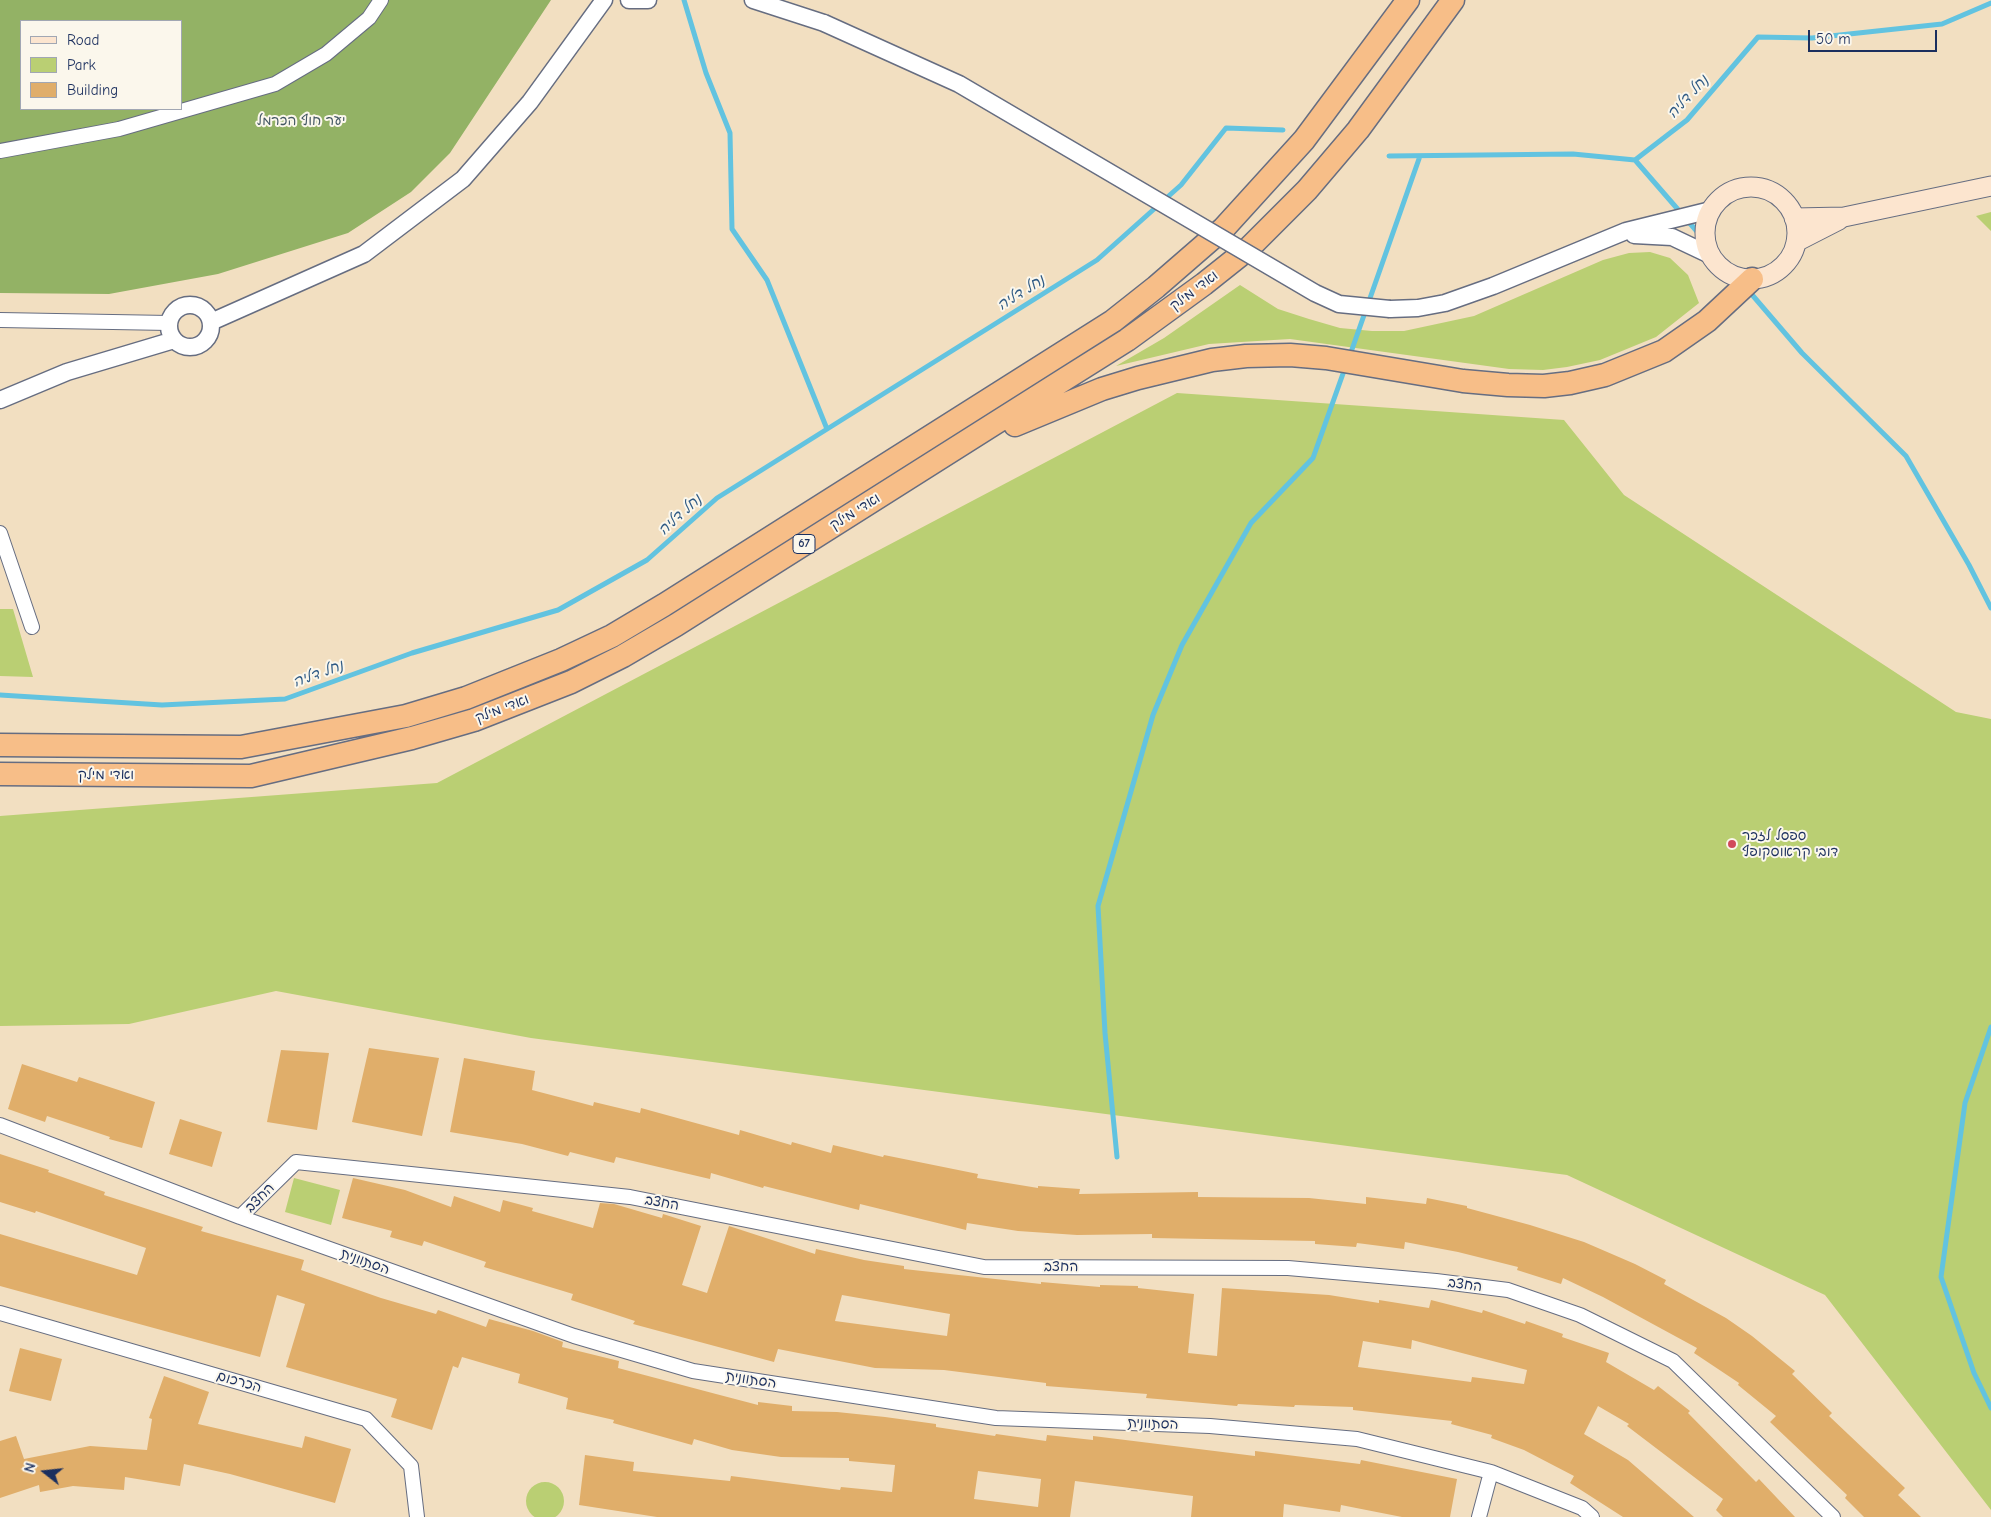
<!DOCTYPE html>
<html>
<head>
<meta charset="utf-8">
<style>
	body { margin:0 }
	#map { position:relative; width:1991px; height:1517px; overflow:hidden; background:#f2dfc1; font-family:"Comic Neue",sans-serif }
	canvas { display:block }
	.legend { position:absolute; left:20px; top:20px; width:162px; height:90px; box-sizing:border-box; background:#fbf7ec; border:1px solid #a1a7b3; margin:0; padding:6px 9px; list-style:none; font-size:15px; color:#1b2f5e }
	.legend li { display:flex; align-items:center; gap:10px; height:25px }
	.legend b { width:25px; border:1px solid #a1a7b3 }
	.north { position:absolute; left:20px; top:1447px; width:50px; height:50px; -webkit-text-stroke:4px #fbf7ec; paint-order:stroke; rotate:286deg; font-size:14px; font-weight:700; line-height:20px; text-align:center; color:#1b2f5e }
	.north::after { content:''; display:block; margin:auto; width:18px; height:22px; background:#1b2f5e; clip-path:polygon(50% 0,100% 100%,50% 72%,0 100%) }
	.scale { position:absolute; left:1808px; top:30px; width:129px; height:22px; box-sizing:border-box; border:2px solid #1b2f5e; border-top:0; padding-left:6px; font-size:15px; line-height:18px; white-space:nowrap; color:#1b2f5e; -webkit-text-stroke:4px #fbf7ec; paint-order:stroke }
</style>
</head>
<body>
<div id="map">
<canvas width="1991" height="1517"></canvas>
<ul class="legend">
<li><b style="height:6px;background:#fce5cf"></b>Road</li>
<li><b style="height:14px;background:#bacf73"></b>Park</li>
<li><b style="height:14px;background:#e0ae6a"></b>Building</li>
</ul>
<div class="north">N</div>
<div class="scale">50 m</div>
</div>
<script>
const c = document.querySelector('canvas').getContext('2d');
c.lineJoin = 'round';
function fillPath(path, color) { c.fillStyle = color; c.fill(path, 'evenodd'); }
const poly = rows => new Path2D(rows.map(r => 'M' + r).join(''));
function stroke(path, color, width, dash) { c.strokeStyle = color; c.lineWidth = width; c.lineCap = dash ? 'butt' : 'round'; c.setLineDash(dash || []); c.stroke(path); }
function drawText(font, color, halo, rows, align = 'center') {
  c.font = font + ' "Comic Neue","Playpen Sans Hebrew",sans-serif'; c.lineWidth = 4; c.setLineDash([]); c.textBaseline = 'middle'; c.strokeStyle = halo; c.fillStyle = color; for (const [text, x, y, turn = 0] of rows) {
    c.save(); c.translate(x, y); c.rotate((+turn || 0) * Math.PI / 180); c.textAlign = isNaN(turn) ? turn : align; if (halo) c.strokeText(text, 0, 0); c.fillText(text, 0, 0); c.restore();
  }
}
fillPath(poly([
	[1991,212,1991,231,1976,216],
	[1650,252,1670,258,1688,275,1699,303,1656,337,1600,360,1567,367,1543,370,1509,369,1290,339,1209,344,1116,366,1164,338,1240,285,1278,309,1309,319,1340,328,1372,331,1404,331,1474,316,1603,260,1629,253],
	[1177,393,1564,420,1624,495,1956,712,1991,719,1991,1510,1825,1295,1567,1175,531,1038,276,991,129,1024,0,1026,0,816,437,783],
	[0,609,13,609,33,677,0,676],
	[294,1178,340,1190,331,1225,285,1212],
	'526 1501a19 19 0 1 1 38 0a19 19 0 1 1-38 0Z'
]), '#bacf73');
fillPath(poly([
	[0,0,551,0,450,153,411,192,348,233,218,274,109,294,0,293],
	[21,21,181,21,181,109,21,109]
]), '#93b265');
stroke(poly([
	[684,0,706,73,730,133,732,229,767,280,827,429],
	[1389,156,1573,154,1635,160,1687,120,1758,37,1812,38,1942,24,1991,3],
	[1635,160,1681,213],
	[1687,220,1740,281],
	[1748,290,1802,353,1906,456,1969,565,1991,608],
	[1350,355,1420,156],
	[0,695,162,705,285,699,412,653,558,610,647,560,717,498,1097,260,1181,185,1226,128,1283,130],
	[1991,1027,1965,1103,1941,1277,1974,1373,1991,1408],
	[1117,1157,1105,1033,1098,906,1153,715,1182,645,1251,523,1313,458,1345,368]
]), '#62c3e0', 5);
fillPath(poly([
	[369,1048,439,1058,422,1136,352,1122],
	[281,1050,329,1053,317,1130,267,1122],
	[464,1058,535,1071,532,1090,593,1106,594,1102,640,1113,641,1108,739,1135,740,1130,791,1145,792,1142,831,1153,833,1145,883,1157,884,1155,978,1174,977,1178,1038,1188,1038,1186,1080,1189,1079,1194,1198,1192,1198,1197,1309,1198,1366,1204,1366,1197,1426,1204,1427,1198,1467,1206,1467,1208,1530,1225,1584,1242,1635,1264,1666,1280,1664,1284,1726,1318,1752,1336,1795,1371,1792,1374,1832,1413,1829,1416,1905,1488,1898,1495,1921,1517,1864,1517,1845,1498,1847,1495,1770,1422,1776,1416,1738,1385,1739,1383,1694,1353,1697,1348,1603,1297,1563,1278,1561,1284,1517,1270,1518,1267,1458,1252,1405,1242,1404,1249,1357,1243,1356,1247,1315,1244,1315,1241,1152,1238,1152,1234,1077,1235,1018,1231,967,1223,966,1230,860,1204,859,1210,764,1186,763,1188,711,1173,710,1179,616,1157,614,1163,570,1152,568,1156,522,1144,450,1132],
	[22,1064,77,1082,79,1077,155,1102,142,1148,109,1139,110,1137,47,1116,45,1122,8,1109],
	[180,1119,222,1132,212,1167,169,1154],
	[0,1154,49,1170,48,1172,105,1192,104,1195,203,1227,201,1231,304,1260,301,1270,381,1298,436,1314,438,1310,486,1327,489,1319,533,1331,563,1342,562,1347,619,1361,618,1368,716,1394,758,1405,758,1402,792,1406,792,1411,837,1412,885,1417,936,1424,936,1427,995,1436,996,1434,1046,1441,1047,1435,1093,1440,1093,1436,1255,1456,1255,1451,1360,1464,1361,1460,1457,1479,1450,1517,1402,1517,1341,1505,1340,1512,1284,1504,1283,1517,1191,1517,1193,1496,1075,1481,1070,1517,657,1517,579,1505,585,1455,634,1462,633,1471,730,1481,731,1476,840,1490,841,1487,892,1492,895,1465,849,1461,849,1458,781,1457,732,1450,694,1439,692,1445,613,1423,614,1420,566,1409,568,1398,518,1383,520,1374,462,1357,458,1368,453,1366,432,1430,391,1417,397,1399,286,1367,305,1304,277,1295,260,1357,0,1286,0,1234,137,1275,146,1248,36,1211,35,1213,0,1202],
	[978,1471,1041,1479,1038,1507,974,1499],
	[353,1178,405,1190,451,1207,454,1196,500,1212,503,1200,533,1208,532,1211,593,1228,600,1203,614,1204,662,1218,663,1214,701,1226,682,1285,707,1293,729,1226,815,1254,816,1249,864,1260,904,1266,904,1269,1041,1284,1041,1282,1100,1287,1100,1285,1138,1286,1138,1288,1194,1294,1188,1353,1217,1356,1222,1288,1329,1295,1379,1303,1379,1300,1429,1308,1431,1300,1482,1313,1483,1310,1525,1324,1526,1321,1563,1334,1562,1337,1609,1353,1606,1362,1654,1390,1658,1386,1690,1411,1688,1413,1756,1482,1759,1479,1795,1517,1723,1517,1716,1510,1723,1499,1627,1426,1629,1424,1598,1406,1584,1434,1628,1460,1694,1517,1623,1517,1570,1483,1574,1476,1524,1450,1491,1438,1492,1435,1451,1424,1452,1421,1353,1410,1353,1407,1295,1405,1294,1407,1238,1404,1237,1406,1146,1398,1147,1394,1046,1386,1046,1383,944,1370,875,1368,778,1349,774,1362,633,1324,635,1321,571,1300,573,1294,484,1267,486,1262,424,1241,422,1246,390,1237,392,1231,342,1218],
	[842,1295,950,1314,947,1336,835,1321],
	[1412,1340,1527,1370,1524,1384,1472,1377,1471,1382,1358,1367,1363,1341,1411,1349],
	[20,1348,62,1359,51,1401,9,1391],
	[164,1376,209,1392,198,1424,302,1448,305,1436,351,1449,335,1503,230,1474,184,1464,180,1486,125,1477,124,1490,73,1486,40,1492,39,1485,0,1498,0,1441,16,1436,24,1459,90,1446,147,1450,152,1419,149,1418]
]), '#e0ae6a');
const minor = poly([
	[0,151,119,129,275,84,326,54,369,18,381,0],
	[0,320,169,323],
	[0,533,32,627],
	[0,1125,240,1217,574,1336,693,1371,996,1418,1210,1426,1357,1439,1491,1472,1479,1517],
	[240,1217,296,1162,630,1197,984,1267,1288,1268,1436,1281,1508,1290,1580,1315,1673,1361,1833,1517],
	[0,1313,366,1419,411,1466,417,1517],
	[1491,1472,1582,1508,1592,1517]
]);
const tertiary = poly([
	[629,0,648,0],
	[753,0,824,23],
	[1634,235,1672,237,1710,255],
	'169 326a21 21 0 1 1 42 0a21 21 0 1 1-42 0Z',
	[1390,309,1418,308,1445,303,1493,286,1626,231,1711,210],
	[211,322,364,254,463,179,530,102,604,0],
	[0,400,67,372,174,340]
]);
const secondary = poly([
	'1705 233a46 46 0 1 1 92 0a46 46 0 1 1-92 0Z',
	[1794,218,1844,217,1991,186],
	[1796,242,1839,220]
]);
const trunk = poly([
	[1015,425,1102,389,1138,378,1212,360,1246,356,1290,355,1326,358,1463,381,1508,385,1544,386,1570,383,1605,375,1664,351,1707,321,1752,279],
	[0,745,241,747,406,716,466,698,561,660,612,636,664,605,1113,321,1156,287,1224,228,1304,140,1408,0],
	[0,774,251,776,412,738,474,720,571,682,623,656,676,625,1065,379,1127,340,1204,284,1248,249,1307,190,1358,130,1453,0]
]);
stroke(minor, '#666d81', 16);
stroke(tertiary, '#666d81', 19);
stroke(secondary, '#666d81', 21);
stroke(trunk, '#666d81', 25);
stroke(minor, '#fff', 14);
stroke(tertiary, '#fff', 16);
stroke(secondary, '#fce5cf', 19);
stroke(trunk, '#f7be88', 22);
const tertiaryBridge = poly([
	[824,23,959,84,1315,293,1339,304,1390,309]
]);
stroke(tertiaryBridge, '#666d81', 19, []);
stroke(tertiaryBridge, '#fff', 16);
for (const [x, y, r, color] of [
	[1732,844,5,"#d1495b"]
]) { const dot = new Path2D(); dot.arc(x, y, r, 0, 2 * Math.PI); c.fillStyle = color; c.fill(dot); stroke(dot, '#fbf7ec', 2); }
for (const [x, y, w] of [
	[804,544,22]
]) { const box = new Path2D(); box.roundRect(x - w / 2, y - 9.5, w, 19, 4); c.fillStyle = '#fbf7ec'; c.fill(box); stroke(box, '#1b2f5e', 1); }
drawText('bold 12px', '#1b2f5e', null, [
	["67",804,544]
]);
drawText('14px', '#435763', '#fbf7ec', [
	["יער חוף הכרמל",301,121]
]);
drawText('14px', '#1b2f5e', '#fbf7ec', [
	["ואדי מילק",1194,291,-37],
	["ואדי מילק",855,512,-32],
	["ואדי מילק",502,709,-21],
	["ואדי מילק",106,775],
	["החצב",260,1198,-45],
	["החצב",662,1203,10],
	["הסתוונית",365,1262,20],
	["החצב",1061,1267],
	["החצב",1465,1285,7],
	["הסתוונית",751,1380,9],
	["הכרכום",239,1382,16],
	["הסתוונית",1153,1424,2]
]);
drawText('14px', '#1b2f5e', '#fbf7ec', [
	["ספסל לזכר",1742,836],
	["דובי קראוסקופף",1742,852]
], 'left');
drawText('italic 15px', '#305b85', '#fbf7ec', [
	["נחל דליה",1688,97,-47],
	["נחל דליה",1021,293,-32],
	["נחל דליה",680,515,-42],
	["נחל דליה",318,674,-20]
]);
</script>
</body>
</html>
